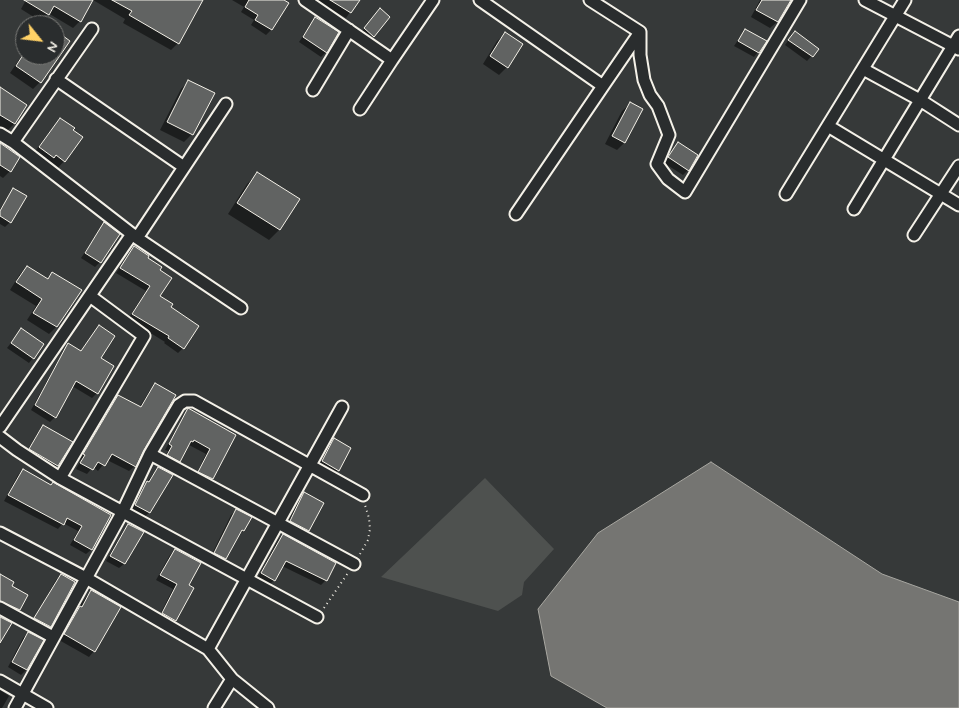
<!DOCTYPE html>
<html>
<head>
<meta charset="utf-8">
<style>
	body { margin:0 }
	#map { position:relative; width:959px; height:708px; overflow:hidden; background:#363939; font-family:Mynerve,sans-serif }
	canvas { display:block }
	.north { position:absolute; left:15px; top:15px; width:50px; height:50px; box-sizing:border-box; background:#2a2d2e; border:1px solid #7b7b78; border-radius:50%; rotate:119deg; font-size:14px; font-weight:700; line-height:20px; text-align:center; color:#f4f1e8 }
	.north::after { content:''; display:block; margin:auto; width:18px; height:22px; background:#ffd166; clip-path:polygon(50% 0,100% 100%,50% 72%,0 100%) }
</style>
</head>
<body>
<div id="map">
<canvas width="959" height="708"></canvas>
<div class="north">N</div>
</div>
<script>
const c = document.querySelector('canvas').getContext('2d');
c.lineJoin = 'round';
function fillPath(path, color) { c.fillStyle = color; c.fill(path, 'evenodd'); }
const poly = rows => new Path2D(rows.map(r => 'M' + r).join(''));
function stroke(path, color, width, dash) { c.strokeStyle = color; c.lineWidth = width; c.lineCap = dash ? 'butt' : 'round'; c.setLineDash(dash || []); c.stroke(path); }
fillPath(poly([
	[485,478,554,549,524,582,522,595,498,611,381,577]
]), '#4e514f');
const water = poly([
	[711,462,882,574,959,602,959,708,607,708,551,676,538,609,598,533,711,462]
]);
fillPath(water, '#757572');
stroke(water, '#a8a7a1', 1);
fillPath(poly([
	[26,0,92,0,80,21,73,28,48,13,40,21,21,9],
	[93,0,202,0,178,43,171,50,123,23,125,19],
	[232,0,282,0,287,3,271,30,266,35,251,25,254,20,241,12,244,7],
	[315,0,358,0,346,18],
	[760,0,790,0,777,22,770,28,751,17],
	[376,15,373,36,368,41,360,34],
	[315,19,326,52,321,57,299,42],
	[745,30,758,52,754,57,734,46],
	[55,32,69,42,40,82,33,89,10,73,25,51,25,55,55,55],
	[505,34,521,44,507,67,499,75,483,64,497,41],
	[790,38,818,49,807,61,785,45],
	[189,81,213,94,192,134,184,142,160,130,181,89],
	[0,89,25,106,14,124,7,131,0,126],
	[630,104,624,143,617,150,605,144,622,111],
	[60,119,64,161,58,168,48,161,46,164,33,154,54,126],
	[678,143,688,170,683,175,664,163],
	[0,144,10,171,3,178,0,176],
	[258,173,298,199,279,230,269,240,228,214,247,184],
	[14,189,25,196,10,222,5,227,0,224,0,209],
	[104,224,100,262,95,267,81,258],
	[134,248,158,270,159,296,169,308,183,348,178,353,164,343,165,342,128,319,146,291,116,273],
	[27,267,46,280,53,273,67,309,56,327,49,334,27,320,36,306,10,290,20,274],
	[99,326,99,359,97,393,92,398,72,386,55,417,50,422,31,410,64,350,69,345,80,352],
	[21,330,33,358,29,363,7,348],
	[155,385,135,466,129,471,107,460,98,471,93,467,87,474,76,469,81,460,79,459,113,402,118,396,139,408,150,390],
	[189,410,235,436,212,479,207,484,195,477,206,454,189,445,179,461,174,466,163,460,168,451,165,450,184,415],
	[44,426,57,465,53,470,25,454,39,431],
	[334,440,338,470,333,475,318,466,329,445],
	[158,468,149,513,144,517,131,510,143,487],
	[23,470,110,515,91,550,86,554,70,545,78,531,63,523,58,529,4,501,18,475],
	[305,494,322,503,308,531,303,535,286,526,300,498],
	[236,510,250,518,243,531,238,535,225,559,220,564,210,558,231,515],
	[129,525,124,564,119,568,106,561,124,530],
	[283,536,326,580,321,585,282,566,274,580,269,585,257,579,278,540],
	[175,550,187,585,175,620,171,625,158,618,173,589,156,580,170,555],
	[61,575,74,583,50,626,45,631,31,624,56,580],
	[0,576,10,586,26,595,19,609,13,615,0,608],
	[91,591,94,651,89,657,59,640,74,613],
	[28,633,42,641,26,670,21,675,8,667,23,638],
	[0,690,9,696,2,708,0,708]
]), '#0007');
const building = poly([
	[24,0,93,0,81,22,54,6,49,15,24,0],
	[112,0,203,0,179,44,129,15,132,11,112,0],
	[249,0,284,0,289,3,272,30,255,20,258,15,245,7,249,0],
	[330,0,360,0,351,13,330,0],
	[762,0,791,0,778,22,756,10,762,0],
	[380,8,390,17,374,37,364,28,380,8],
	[315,17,339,32,327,53,303,37,315,17],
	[745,29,767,41,759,53,738,41,745,29],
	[55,30,70,41,41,83,16,66,23,55,55,55,55,30],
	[795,31,819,49,813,57,788,40,795,31],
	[505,32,523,44,508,68,490,56,505,32],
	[188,80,215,93,193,135,167,122,188,80],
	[0,87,27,105,15,124,0,115,0,87],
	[630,102,643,109,625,143,612,136,630,102],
	[60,118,75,128,73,130,83,137,65,162,56,155,54,158,39,147,60,118],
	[678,142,698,155,689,171,668,157,678,142],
	[0,143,20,157,11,172,0,165,0,143],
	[257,172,300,199,280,230,237,203,257,172],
	[13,188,27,196,11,223,0,216,0,211,13,188],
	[104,222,120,234,101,263,85,253,104,222],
	[134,246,149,256,148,258,162,267,160,270,172,278,160,296,173,304,171,307,199,326,184,349,168,338,169,336,132,314,150,286,120,268,134,246],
	[27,266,48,279,52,272,82,290,57,327,33,313,42,299,16,282,27,266],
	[99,325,115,336,101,358,114,366,98,394,76,381,56,418,35,405,68,343,81,351,99,325],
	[21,328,44,344,34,359,11,343,21,328],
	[155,383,176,395,144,450,136,467,112,454,105,466,98,462,93,470,80,463,85,455,83,454,118,395,141,407,155,383],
	[188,408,236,435,213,479,198,472,210,449,194,440,193,442,191,441,180,462,167,455,172,446,169,444,188,408],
	[43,425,73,442,58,466,29,449,43,425],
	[334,438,351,448,339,471,322,461,334,438],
	[158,467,173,475,150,513,135,505,147,481,149,482,158,467],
	[23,469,51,485,53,482,111,515,92,550,74,540,82,526,67,518,64,525,8,495,23,469],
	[304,492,324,503,309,531,290,521,304,492],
	[236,509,252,517,244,531,242,530,226,559,214,553,236,509],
	[128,524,144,532,125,564,110,556,128,524],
	[283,534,336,563,327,581,286,561,275,581,261,573,283,534],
	[175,549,201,563,189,585,194,588,176,621,162,613,177,584,160,575,175,549],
	[0,574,14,582,12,586,28,595,20,610,0,601,0,574],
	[61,574,75,582,51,627,34,618,61,574],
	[91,590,121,607,95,652,64,634,80,606,82,607,91,590],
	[0,617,12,623,0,643,0,617],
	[28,632,44,640,27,670,12,662,28,632]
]);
fillPath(building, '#616362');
stroke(building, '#f4f1e8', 1);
const minor = poly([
	[305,0,392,60,360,109],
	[480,0,603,86,516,214],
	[590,0,640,32,603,86],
	[865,0,959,49],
	[92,29,13,142,137,238,241,308],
	[640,32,640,55,644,80,650,95,658,106,669,135,657,164,668,179,685,192,800,0],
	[392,60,433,0],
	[863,69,920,100,959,125],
	[56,79,184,167],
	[313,90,349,30],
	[828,126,959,205],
	[0,134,13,142],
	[786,194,905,0],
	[854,209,959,36],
	[914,235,959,166],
	[137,238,226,104],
	[0,427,132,234],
	[0,437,17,450,60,478,317,617],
	[150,454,354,564],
	[60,478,144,336,90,296],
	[0,533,86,578,208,649,232,679,268,708],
	[0,608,53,637],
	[208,649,342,407],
	[0,681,47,708],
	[15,708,123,511,150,454,179,405,185,401,194,401,363,495],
	[214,708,232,679]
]);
stroke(minor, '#f4f1e8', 15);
stroke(poly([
	[360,554,368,540,370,529,369,518,365,505],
	[324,608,348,573]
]), '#f4f1e8', 2, [1, 4]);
stroke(minor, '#2a2d2e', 11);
</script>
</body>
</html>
